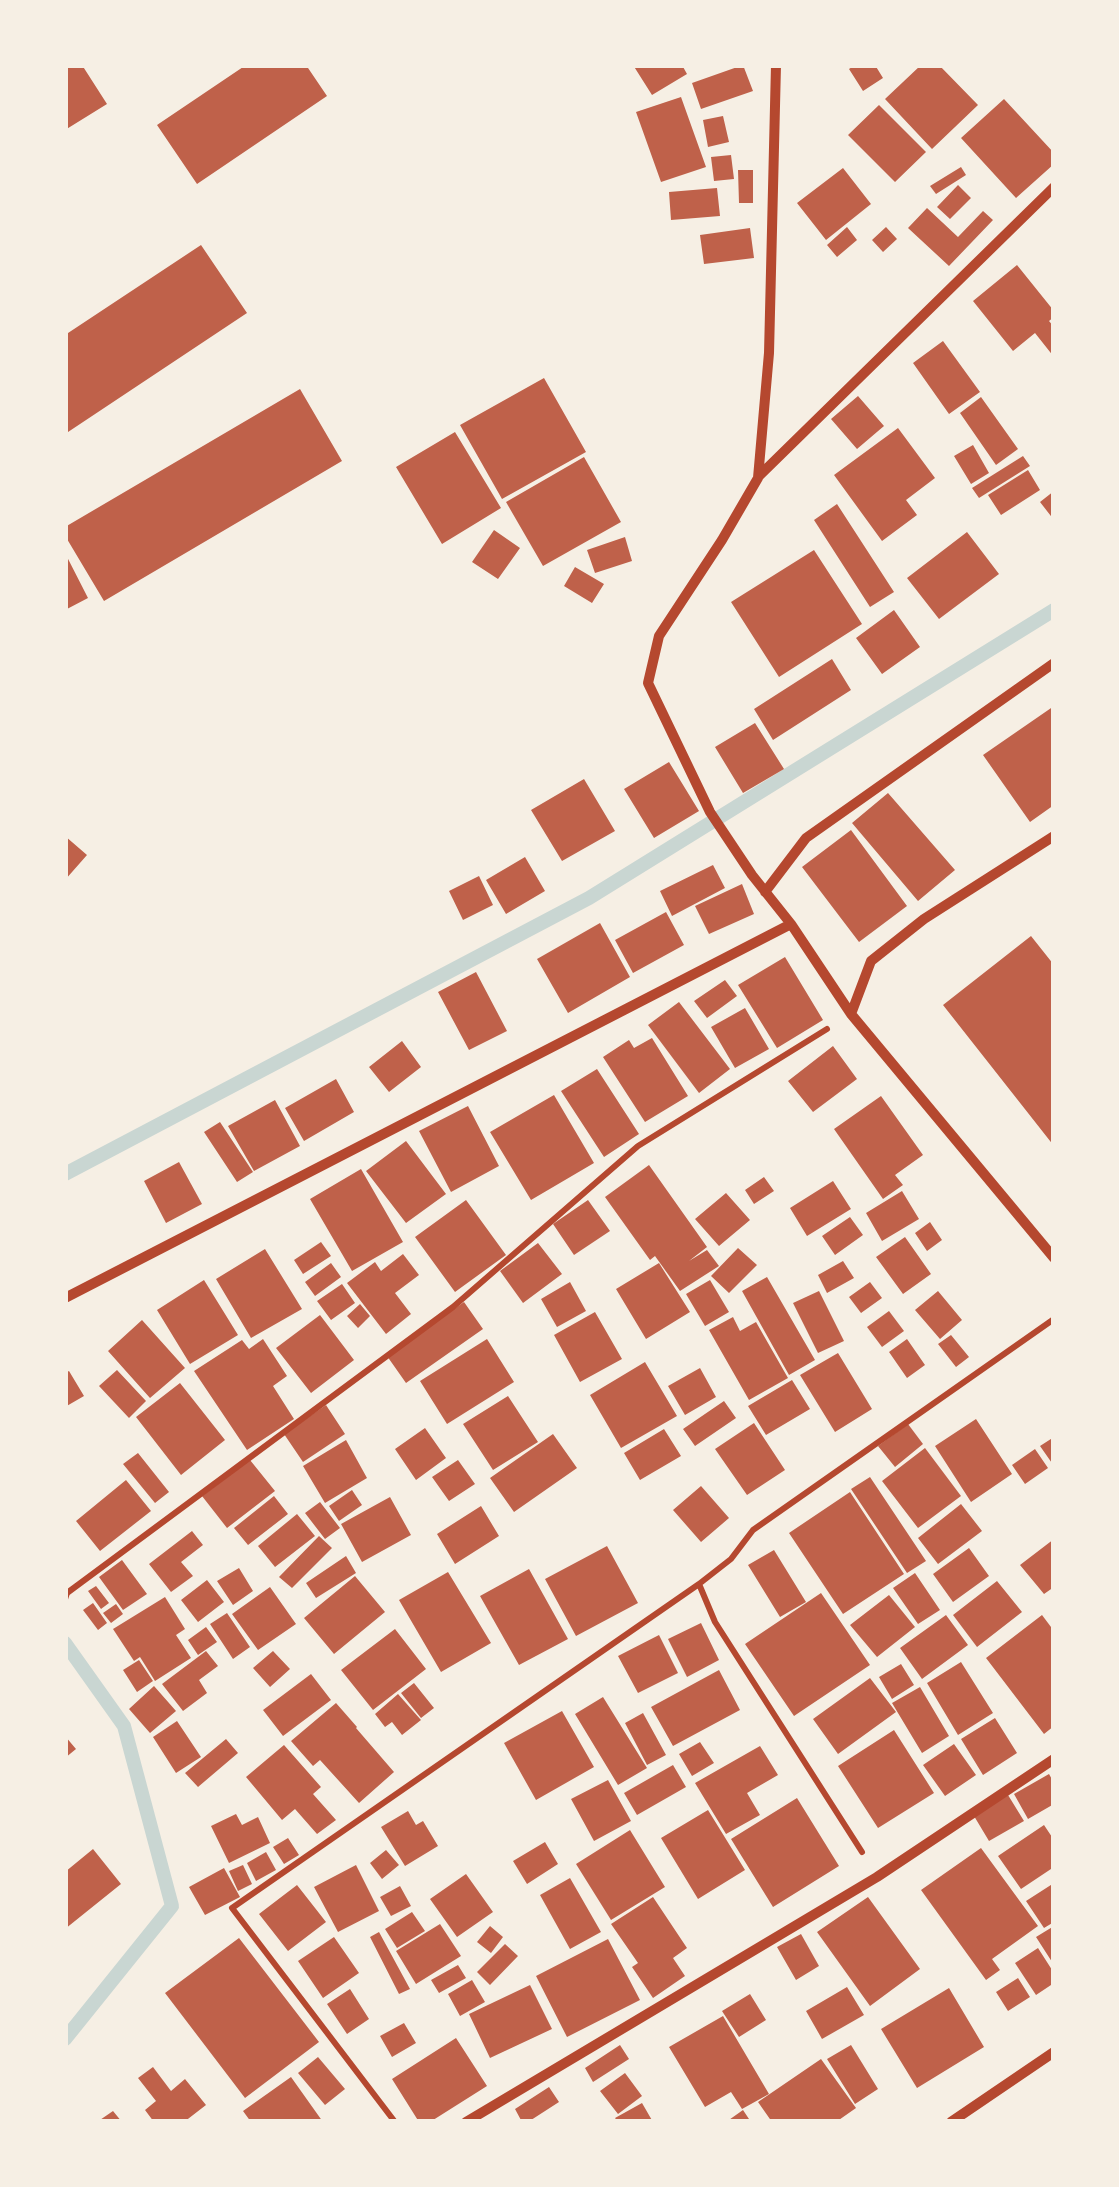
<!DOCTYPE html>
<html>
<head>
<meta charset="utf-8">
<style>
	body { margin:0 }
	#map { position:relative; width:1119px; height:2187px; overflow:hidden; background:#f6efe4; font-family:"DejaVu Sans",sans-serif }
	canvas { display:block }
	.frame { position:absolute; inset:0; border:68px solid #f6efe4; pointer-events:none }
</style>
</head>
<body>
<div id="map">
<canvas width="1119" height="2187"></canvas>
<div class="frame"></div>
</div>
<script>
const c = document.querySelector('canvas').getContext('2d');
c.lineJoin = 'round';
const poly = rows => new Path2D(rows.map(r => 'M' + r).join(''));
function stroke(path, color, width, dash) { c.strokeStyle = color; c.lineWidth = width; c.lineCap = dash ? 'butt' : 'round'; c.setLineDash(dash || []); c.stroke(path); }
function fillPath(path, color) { c.fillStyle = color; c.fill(path, 'evenodd'); }
stroke(poly([
	[65,1174,589,898,1054,610],
	[65,1643,124,1726,172,1906,65,2039]
]), '#c9d6d2', 14);
fillPath(poly([
	[65,65,82,65,107,104,65,130],
	[246,65,306,65,327,96,197,184,157,125],
	[633,65,682,65,687,74,652,95],
	[743,65,753,91,701,109,692,83],
	[855,65,875,65,883,78,863,91,849,69],
	[921,65,939,65,978,105,932,149,885,99],
	[681,97,706,167,661,182,636,112],
	[1004,99,1054,153,1054,164,1016,198,961,138],
	[879,105,926,152,895,182,848,135],
	[723,116,729,142,708,147,703,120],
	[731,155,734,179,714,181,711,157],
	[961,167,966,175,936,194,930,186],
	[843,168,871,204,826,240,797,203],
	[738,170,753,170,753,203,739,203],
	[958,185,971,198,950,219,937,207],
	[717,188,720,216,671,220,669,192],
	[927,208,958,237,983,211,993,220,949,266,908,228],
	[847,227,857,240,837,257,827,245],
	[886,227,897,239,883,252,872,240],
	[750,228,754,258,704,264,700,235],
	[201,245,247,313,65,434,65,335],
	[1017,265,1054,311,1054,317,1049,321,1054,327,1054,357,1035,333,1013,351,973,301],
	[943,341,980,392,949,414,913,363],
	[544,378,586,452,502,499,460,425],
	[300,389,342,461,104,601,67,539,65,541,65,527],
	[858,396,884,426,857,449,831,419],
	[981,397,1018,449,996,465,960,413],
	[898,428,935,478,906,500,917,515,882,541,834,475],
	[455,432,501,508,442,544,396,467],
	[973,445,989,473,971,484,954,456],
	[1023,456,1030,466,979,498,972,488],
	[584,457,621,522,543,566,506,502],
	[1028,470,1040,490,1001,515,988,495],
	[1054,491,1054,520,1040,502],
	[837,504,894,592,870,607,814,520],
	[494,530,520,548,498,579,472,562],
	[967,532,999,574,939,619,907,578],
	[625,537,632,561,595,573,587,550],
	[814,550,862,624,779,677,731,602],
	[65,553,88,598,67,609,65,605],
	[575,567,604,584,592,603,564,586],
	[894,610,920,647,882,674,856,638],
	[832,659,851,690,773,740,754,709],
	[1054,706,1054,805,1030,822,983,755],
	[755,723,784,769,743,793,715,747],
	[669,762,699,811,654,838,624,789],
	[584,779,615,831,562,861,531,810],
	[888,793,955,870,918,901,852,823],
	[851,830,907,906,859,942,802,867],
	[65,836,87,855,65,880],
	[525,857,545,891,506,914,486,880],
	[713,865,725,888,672,916,660,891],
	[479,876,493,905,463,920,449,891],
	[742,884,754,914,709,934,695,906],
	[666,912,684,945,633,973,615,940],
	[600,923,630,977,568,1013,537,959],
	[1031,936,1054,965,1054,1146,943,1005],
	[785,957,823,1020,777,1048,738,985],
	[476,972,507,1031,469,1050,438,992],
	[725,980,737,996,707,1018,694,1001],
	[679,1002,730,1069,699,1093,648,1025],
	[745,1008,769,1049,735,1068,711,1027],
	[652,1038,688,1096,645,1122,603,1057,629,1040,634,1048],
	[402,1041,421,1067,389,1092,369,1067],
	[833,1046,857,1079,813,1112,788,1081],
	[597,1069,639,1134,604,1157,561,1091],
	[336,1079,354,1112,304,1141,285,1108],
	[554,1095,594,1163,531,1200,490,1132],
	[881,1096,923,1155,895,1175,903,1185,883,1199,834,1129],
	[275,1100,300,1146,254,1171,228,1126],
	[468,1106,499,1166,451,1192,419,1131],
	[220,1122,253,1172,237,1182,204,1132],
	[406,1141,446,1194,406,1223,366,1171],
	[179,1162,202,1204,166,1223,144,1181],
	[649,1165,707,1247,689,1261,707,1250,719,1266,680,1291,655,1256,650,1260,605,1197],
	[361,1169,403,1242,352,1271,310,1199],
	[764,1177,774,1191,754,1204,745,1190],
	[833,1181,851,1209,807,1236,790,1208],
	[902,1191,919,1219,882,1241,866,1213],
	[726,1193,750,1220,719,1246,695,1219],
	[466,1200,506,1255,455,1292,415,1237],
	[588,1200,610,1231,574,1255,553,1224],
	[850,1217,863,1235,835,1255,822,1236],
	[930,1222,942,1240,927,1251,915,1233],
	[905,1237,931,1274,903,1294,876,1257],
	[321,1242,331,1256,303,1274,294,1260],
	[538,1243,562,1274,523,1303,500,1271],
	[738,1248,757,1265,729,1293,711,1276],
	[265,1249,302,1309,251,1338,216,1279],
	[403,1254,419,1275,395,1293,411,1314,386,1334,347,1283,375,1262,381,1271],
	[843,1261,854,1278,827,1293,818,1275],
	[331,1263,341,1277,315,1296,305,1282],
	[659,1263,690,1312,646,1339,616,1289],
	[767,1277,815,1360,789,1375,742,1291],
	[204,1280,238,1335,190,1364,157,1310],
	[710,1280,729,1312,705,1326,686,1294],
	[570,1282,586,1311,557,1327,541,1299],
	[870,1282,882,1298,861,1313,849,1297],
	[342,1284,355,1303,331,1320,317,1301],
	[819,1291,844,1341,818,1353,793,1303],
	[938,1291,962,1320,940,1339,915,1310],
	[464,1302,483,1329,406,1383,387,1356],
	[360,1304,370,1316,358,1328,347,1316],
	[889,1311,904,1331,882,1347,867,1327],
	[595,1312,622,1359,580,1382,554,1335],
	[320,1315,354,1360,311,1393,276,1348],
	[733,1317,740,1331,756,1322,788,1378,749,1400,709,1330],
	[142,1320,185,1368,150,1398,108,1351],
	[951,1335,969,1357,956,1367,938,1344],
	[263,1339,287,1376,273,1386,294,1419,247,1450,194,1371,242,1340,249,1349],
	[487,1339,514,1382,447,1424,420,1381],
	[907,1339,925,1365,907,1378,889,1352],
	[838,1353,872,1409,835,1432,800,1375],
	[645,1362,677,1416,621,1448,590,1395],
	[700,1368,716,1397,685,1415,668,1386],
	[117,1370,146,1401,129,1418,99,1386],
	[69,1371,84,1396,65,1407,65,1373],
	[792,1380,810,1409,766,1435,748,1406],
	[180,1383,225,1440,181,1475,136,1417],
	[508,1396,538,1442,493,1470,463,1424],
	[724,1401,736,1418,695,1446,683,1429],
	[326,1405,345,1434,303,1462,284,1434],
	[976,1419,1012,1474,971,1502,935,1446],
	[754,1423,785,1470,747,1495,715,1449],
	[908,1424,923,1444,895,1467,878,1446],
	[425,1428,446,1458,416,1480,395,1449],
	[664,1429,681,1456,640,1480,624,1453],
	[553,1434,577,1468,514,1512,490,1478],
	[1054,1437,1054,1466,1040,1446],
	[346,1440,367,1478,325,1503,303,1466],
	[925,1448,961,1496,918,1528,882,1481],
	[1035,1449,1048,1468,1025,1484,1012,1465],
	[138,1453,169,1492,155,1503,123,1464],
	[250,1460,275,1491,227,1528,202,1496],
	[458,1460,475,1484,449,1501,432,1477],
	[870,1477,926,1561,907,1573,851,1489],
	[126,1480,151,1511,100,1551,76,1521],
	[701,1486,729,1518,701,1542,673,1510],
	[352,1490,362,1505,339,1521,329,1506],
	[850,1492,904,1574,843,1614,789,1533],
	[274,1496,288,1514,248,1545,234,1528],
	[390,1497,411,1535,362,1562,341,1524],
	[320,1502,340,1528,325,1539,305,1513],
	[961,1504,982,1531,938,1564,918,1538],
	[481,1506,499,1536,455,1564,437,1534],
	[297,1514,315,1536,275,1567,258,1546],
	[192,1531,203,1545,181,1562,193,1576,171,1592,149,1564],
	[319,1536,332,1548,292,1588,279,1577],
	[1054,1539,1054,1587,1044,1594,1020,1565],
	[607,1546,638,1603,576,1636,545,1579],
	[969,1548,989,1576,953,1602,933,1574],
	[774,1550,806,1602,780,1617,748,1565],
	[346,1556,356,1573,316,1598,306,1583],
	[122,1560,147,1594,123,1610,99,1577],
	[239,1568,253,1591,233,1605,217,1581],
	[529,1569,568,1639,519,1665,480,1596],
	[448,1572,491,1643,441,1672,399,1600],
	[915,1573,940,1610,918,1624,893,1588],
	[355,1576,385,1612,334,1654,304,1618],
	[207,1580,224,1602,198,1622,181,1600],
	[997,1581,1022,1612,977,1647,953,1615],
	[96,1586,109,1603,101,1609,88,1591],
	[270,1587,296,1624,258,1650,232,1614],
	[821,1593,870,1665,794,1716,745,1644],
	[889,1595,915,1627,877,1657,850,1625],
	[165,1597,185,1629,176,1635,191,1658,155,1681,140,1657,134,1661,113,1629],
	[93,1603,107,1623,98,1630,83,1610],
	[116,1604,123,1614,111,1623,103,1613],
	[227,1613,250,1647,233,1659,210,1624],
	[946,1615,968,1645,922,1679,900,1648],
	[1042,1615,1054,1631,1054,1726,1044,1734,986,1658],
	[701,1623,719,1660,687,1677,668,1639],
	[206,1627,217,1642,198,1655,188,1640],
	[395,1629,426,1669,373,1710,341,1670],
	[659,1635,678,1673,638,1693,618,1656],
	[206,1651,218,1666,199,1680,207,1693,183,1711,162,1684],
	[273,1651,290,1669,270,1687,253,1668],
	[139,1660,153,1681,137,1692,123,1670],
	[961,1662,993,1713,958,1735,927,1683],
	[901,1664,914,1685,892,1699,879,1677],
	[719,1670,740,1710,673,1746,651,1707],
	[311,1674,331,1700,283,1736,263,1710],
	[870,1678,896,1712,838,1754,813,1719],
	[414,1683,434,1708,421,1718,401,1693],
	[154,1686,176,1711,150,1733,129,1709],
	[920,1687,949,1736,922,1753,892,1703],
	[398,1694,421,1720,402,1735,392,1722,385,1727,375,1714],
	[603,1697,647,1768,618,1785,575,1714],
	[336,1703,357,1727,356,1728,394,1772,359,1803,320,1760,313,1766,291,1741],
	[562,1711,594,1767,536,1800,504,1743],
	[643,1713,666,1755,647,1765,625,1723],
	[995,1718,1017,1753,983,1775,961,1739],
	[177,1721,201,1757,176,1773,153,1737],
	[894,1730,934,1793,878,1828,838,1766],
	[65,1736,76,1749,65,1758],
	[226,1739,238,1753,198,1787,185,1773],
	[700,1742,714,1763,692,1776,679,1754],
	[954,1744,976,1775,945,1796,923,1765],
	[284,1745,321,1787,313,1794,336,1820,317,1834,295,1809,282,1820,246,1777],
	[760,1746,778,1775,747,1793,760,1815,726,1834,695,1783],
	[673,1765,686,1787,637,1815,624,1793],
	[1049,1774,1054,1783,1054,1804,1028,1819,1014,1794],
	[608,1780,631,1821,594,1841,571,1799],
	[1008,1795,1024,1821,989,1841,974,1816],
	[797,1798,839,1866,773,1907,731,1839],
	[708,1810,745,1870,698,1899,661,1838],
	[408,1811,416,1825,423,1821,438,1846,405,1866,381,1827],
	[236,1814,242,1825,258,1817,270,1843,229,1863,211,1826],
	[1044,1825,1054,1840,1054,1867,1021,1889,998,1856],
	[630,1830,665,1887,611,1920,576,1864],
	[288,1838,299,1855,284,1864,273,1847],
	[545,1842,558,1864,527,1884,513,1861],
	[981,1848,1038,1926,992,1959,1000,1970,986,1980,921,1890],
	[93,1849,121,1884,65,1929,65,1872],
	[386,1850,399,1865,382,1879,370,1863],
	[266,1852,276,1870,256,1881,247,1863],
	[243,1865,252,1884,238,1891,229,1871],
	[356,1865,379,1911,338,1932,314,1887],
	[224,1868,240,1897,205,1915,189,1887],
	[466,1874,493,1912,457,1937,430,1899],
	[570,1878,601,1932,570,1949,540,1895],
	[1054,1883,1054,1922,1044,1928,1026,1901],
	[297,1885,326,1922,288,1951,259,1914],
	[400,1886,411,1906,391,1916,380,1897],
	[653,1897,687,1948,673,1958,685,1976,653,1998,632,1967,638,1963,611,1924],
	[868,1897,920,1969,870,2006,817,1932],
	[412,1912,425,1931,397,1948,385,1929],
	[440,1924,461,1956,416,1984,396,1951],
	[490,1926,503,1937,491,1953,477,1942],
	[1054,1926,1054,1965,1036,1937],
	[379,1932,410,1989,399,1994,370,1937],
	[801,1934,819,1966,796,1980,777,1947],
	[334,1937,359,1973,323,1998,298,1961],
	[239,1938,319,2042,245,2098,165,1993],
	[608,1939,640,2000,567,2037,536,1976],
	[505,1944,518,1956,490,1985,477,1972],
	[1038,1948,1054,1973,1054,1983,1036,1995,1015,1963],
	[458,1965,466,1978,439,1993,431,1980],
	[1018,1978,1030,1997,1008,2011,996,1992],
	[472,1980,485,2002,460,2016,448,1994],
	[530,1985,552,2029,490,2058,469,2014],
	[847,1987,864,2015,822,2039,806,2011],
	[949,1988,984,2047,917,2088,881,2029],
	[350,1989,369,2019,347,2034,327,2004],
	[750,1994,766,2020,739,2037,722,2011],
	[723,2016,769,2094,742,2109,731,2092,705,2107,669,2047],
	[404,2023,416,2043,392,2057,380,2036],
	[456,2038,487,2086,430,2122,419,2122,392,2079],
	[620,2045,629,2059,593,2082,585,2068],
	[851,2045,878,2089,855,2104,827,2059],
	[318,2057,345,2089,325,2105,298,2073],
	[821,2059,856,2108,836,2122,772,2122,758,2102],
	[153,2067,171,2091,185,2079,206,2105,184,2122,154,2122,145,2110,156,2101,138,2078],
	[625,2073,642,2096,618,2114,600,2091],
	[291,2077,323,2122,251,2122,243,2111],
	[549,2087,559,2102,528,2122,522,2122,515,2109],
	[642,2103,653,2122,618,2122,615,2118],
	[743,2110,751,2122,726,2122],
	[113,2111,122,2122,97,2122]
]), '#bf614a');
stroke(poly([
	[65,1599,67,1593,453,1307,638,1146,827,1029],
	[862,1852,715,1622,699,1584,731,1559,753,1530,1054,1319],
	[395,2122,232,1908,699,1584]
]), '#b5482f', 6);
stroke(poly([
	[776,65,769,353,758,478,722,540,659,636,648,683,710,812,752,875,791,924,851,1014,1054,1258],
	[758,477,1054,187],
	[765,892,806,838,1054,663],
	[851,1014,871,961,924,919,1054,836],
	[65,1298,791,924],
	[466,2122,877,1877,1054,1759],
	[951,2122,1054,2052]
]), '#b5482f', 10);
</script>
</body>
</html>
